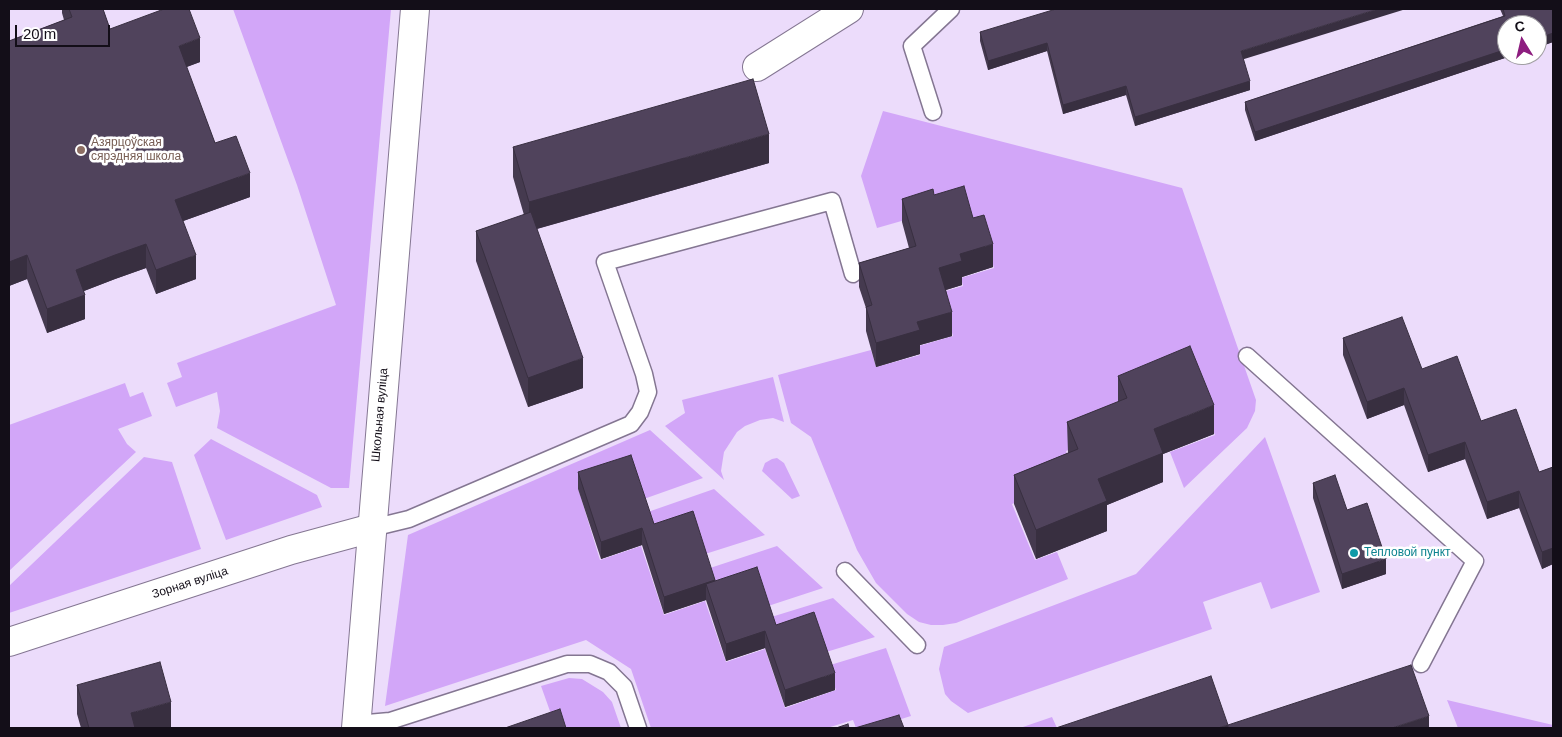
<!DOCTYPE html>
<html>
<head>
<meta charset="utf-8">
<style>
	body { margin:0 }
	#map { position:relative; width:1562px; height:737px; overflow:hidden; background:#ecdcfb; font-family:Helvetica,sans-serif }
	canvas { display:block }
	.frame { position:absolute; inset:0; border:10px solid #130e18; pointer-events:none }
	.north { position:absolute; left:1497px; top:15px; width:50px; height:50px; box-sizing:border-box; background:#fff; border:1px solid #a19fa3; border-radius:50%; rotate:351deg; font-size:14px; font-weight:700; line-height:20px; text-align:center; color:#130e18 }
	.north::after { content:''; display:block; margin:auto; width:18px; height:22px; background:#8d1d7f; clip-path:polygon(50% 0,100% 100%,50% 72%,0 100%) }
	.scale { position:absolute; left:15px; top:25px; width:95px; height:22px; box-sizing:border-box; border:2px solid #130e18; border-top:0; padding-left:6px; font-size:15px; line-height:18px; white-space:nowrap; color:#130e18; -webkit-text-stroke:4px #fff; paint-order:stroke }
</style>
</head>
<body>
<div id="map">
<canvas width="1562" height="737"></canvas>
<div class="frame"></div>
<div class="north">С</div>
<div class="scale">20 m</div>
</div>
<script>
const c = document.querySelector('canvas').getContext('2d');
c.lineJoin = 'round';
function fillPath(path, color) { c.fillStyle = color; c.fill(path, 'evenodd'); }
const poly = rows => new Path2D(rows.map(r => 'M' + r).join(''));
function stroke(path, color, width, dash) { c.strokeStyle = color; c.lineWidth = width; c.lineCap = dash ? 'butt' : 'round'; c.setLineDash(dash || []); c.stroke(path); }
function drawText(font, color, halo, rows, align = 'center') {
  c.font = font + ' Helvetica,sans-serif'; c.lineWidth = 5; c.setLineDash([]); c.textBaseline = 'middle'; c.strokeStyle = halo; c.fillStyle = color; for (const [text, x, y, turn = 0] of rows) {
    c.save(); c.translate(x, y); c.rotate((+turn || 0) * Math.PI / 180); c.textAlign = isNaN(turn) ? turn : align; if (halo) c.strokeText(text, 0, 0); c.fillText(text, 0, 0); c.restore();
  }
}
fillPath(poly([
	[233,9,391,9,349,488,331,488,217,428,220,411,217,392,176,407,167,383,182,377,177,363,336,305,297,185],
	[883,111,1182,188,1256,400,1255,411,1247,428,1184,488,1170,452,1215,435,1191,374,1125,427,1066,451,1076,478,1012,504,1035,560,1057,552,1068,579,956,623,943,625,931,625,919,622,907,614,876,583,857,550,811,437,791,423,778,375,871,350,876,367,920,355,919,346,953,336,944,305,932,295,963,286,961,278,994,268,985,238,933,212,877,228,861,176],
	[773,377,784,422,773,418,760,420,745,426,737,432,724,452,721,471,724,480,665,426,685,413,682,400],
	[125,383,130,397,143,392,152,416,118,429,127,444,136,452,9,571,9,425],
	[650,430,703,478,641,500,632,471,578,488,600,560,641,546,664,615,705,601,726,662,765,649,785,708,836,690,827,666,886,648,911,716,872,728,856,728,853,720,827,728,651,728,631,669,586,640,385,706,408,535],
	[1265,437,1320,592,1271,609,1261,582,1203,602,1212,629,968,713,951,701,945,694,939,669,944,647,1136,574],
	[211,439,317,495,322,507,226,540,194,455],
	[144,457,172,462,201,549,9,613,9,586],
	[772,459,777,458,784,463,800,496,792,499,762,471,765,463],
	[714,489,765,535,702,555,654,541,645,513],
	[777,546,823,588,765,607,716,597,707,569],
	[833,598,875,637,823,653,777,642,768,618],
	[569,678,582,679,603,692,612,702,621,728,556,728,541,686],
	[1447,700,1553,725,1553,728,1458,728],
	[1052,717,1057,728,1020,728]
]), '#d2a6f8');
const service = poly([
	[933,112,912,46,951,9],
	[1247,356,1475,561,1421,664],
	[372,528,409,519,631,424,640,412,648,392,644,374,605,262,832,201,853,274],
	[845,571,917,645],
	[356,724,390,721,567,664,590,664,609,672,624,687,638,728]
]);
const minor = poly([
	[757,67,849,9],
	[9,642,291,550,372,528]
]);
const tertiary = poly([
	[356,728,415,9]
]);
stroke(service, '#847692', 19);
stroke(minor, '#847692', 30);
stroke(tertiary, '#847692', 30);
stroke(service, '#fff', 16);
stroke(minor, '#fff', 28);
stroke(tertiary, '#fff', 28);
fillPath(poly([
	[62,9,103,9,110,29,200,62,186,67,215,143,250,197,183,221,196,279,156,294,146,268,115,279,84,291,85,319,47,333,27,279,9,286,9,41,64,20,62,13],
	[1500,9,1553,9,1553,42,1255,141,1245,110,1245,102,1503,16],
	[980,32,1243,59,1250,90,1135,126,1126,95,1063,114,1047,51,988,70,980,41],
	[513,147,769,163,537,229,583,388,528,407,476,261,476,231,524,215,513,177],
	[934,195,973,218,993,267,962,277,962,285,946,290,952,336,920,345,920,354,876,367,866,331,866,308,859,287,859,263,909,248,902,222,902,199],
	[1343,338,1422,369,1539,472,1553,467,1553,564,1542,569,1519,508,1487,519,1465,459,1428,472,1404,405,1367,419,1343,355],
	[1118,376,1214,434,1163,454,1163,482,1107,505,1107,531,1036,559,1014,504,1014,475,1068,453,1067,422,1118,402],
	[578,472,654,524,715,580,776,625,835,690,785,707,765,648,726,661,706,600,664,614,642,545,601,559,578,489],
	[1313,483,1347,510,1386,574,1342,589,1313,498],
	[77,685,171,728,81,728,77,714]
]), '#453a4f');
fillPath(poly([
	[1378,9,1406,9,1241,60,1241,51],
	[1553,33,1553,42,1537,48,1537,39],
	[200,38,200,62,179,70,179,46],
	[1047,43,1047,51,988,70,988,61],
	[1507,49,1507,55,1514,55,1255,141,1255,132],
	[1250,81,1250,90,1135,126,1135,117],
	[1126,86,1126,95,1063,114,1063,105],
	[769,134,769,163,529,231,529,202],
	[250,173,250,197,175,224,175,200],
	[146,244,146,268,115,279,76,294,76,270,115,255],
	[993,244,993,267,962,277,962,285,939,292,939,268,960,254],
	[27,255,27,279,9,286,9,262],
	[196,255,196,279,156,294,156,270],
	[85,295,85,319,47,333,47,309],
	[952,312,952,336,920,345,920,354,876,367,876,343,917,322],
	[583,358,583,388,528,407,528,378],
	[1404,388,1404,405,1367,419,1367,402],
	[1214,405,1214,434,1163,454,1163,482,1107,505,1107,531,1036,559,1036,530,1098,479,1154,429],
	[1465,442,1465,459,1428,472,1428,455],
	[1519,491,1519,508,1487,519,1487,502],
	[642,528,642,545,601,559,601,542],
	[1553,548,1553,564,1542,569,1542,552],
	[1386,559,1386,574,1342,589,1342,574],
	[715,580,706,584,706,600,664,614,664,597],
	[765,631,765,648,726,661,726,644],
	[835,673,835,690,785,707,785,690],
	[171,702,171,728,131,728,131,713],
	[1429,716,1429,728,1392,728],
	[1228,725,1228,728,1218,728]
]), '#382f40');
const building = poly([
	[69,9,103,9,110,29,164,9,189,9,200,38,179,46,215,143,236,136,250,173,175,200,196,255,156,270,146,244,115,255,76,270,85,295,47,309,27,255,9,262,9,41,72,17,69,9],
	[1056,9,1378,9,1241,51,1250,81,1135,117,1126,86,1063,105,1047,43,988,61,980,32,1056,9],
	[1503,9,1553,9,1553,33,1537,39,1537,25,1507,25,1507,49,1255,132,1245,102,1505,16,1503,9],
	[753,79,769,134,529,202,513,147,753,79],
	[964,186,973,218,984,215,993,244,960,254,962,261,939,268,952,312,917,322,920,330,876,343,866,307,872,305,859,263,916,246,902,199,933,189,934,195,964,186],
	[531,212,583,358,528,378,476,231,531,212],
	[1402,317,1422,369,1457,356,1481,421,1516,409,1539,472,1553,467,1553,548,1542,552,1519,491,1487,502,1465,442,1428,455,1404,388,1367,402,1343,338,1402,317],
	[1190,346,1214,405,1154,429,1163,453,1098,479,1107,501,1036,530,1014,475,1078,449,1067,422,1127,398,1118,376,1190,346],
	[631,455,654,524,693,511,715,580,664,597,642,528,601,542,578,472,631,455],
	[1335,475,1347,510,1367,503,1386,559,1342,574,1313,483,1335,475],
	[757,567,776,625,814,612,835,673,785,690,765,631,726,644,706,584,757,567],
	[160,662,171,702,131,713,135,728,89,728,77,685,160,662],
	[1411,665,1429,716,1392,728,1228,728,1228,725,1411,665],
	[1211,676,1228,725,1218,728,1056,728,1211,676],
	[560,709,566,728,505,728,560,709],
	[899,715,904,728,855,728,899,715],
	[848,724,849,728,836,728,848,724]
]);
fillPath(building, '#50435c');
stroke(building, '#382f40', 1);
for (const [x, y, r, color] of [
	[81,150,5,"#8d6e63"],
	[1354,553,5,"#0f9aa8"]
]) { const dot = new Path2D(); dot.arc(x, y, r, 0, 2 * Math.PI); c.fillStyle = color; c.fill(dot); stroke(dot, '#fff', 2); }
drawText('12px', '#785e54', '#fff', [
	["Азярцоўская",91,143],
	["сярэдняя школа",91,157]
], 'left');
drawText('12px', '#130e18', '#fff', [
	["Школьная вуліца",380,415,-85],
	["Зорная вуліца",190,583,-18]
]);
drawText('12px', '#0d838f', '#fff', [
	["Тепловой пункт",1364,553]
], 'left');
</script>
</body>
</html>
